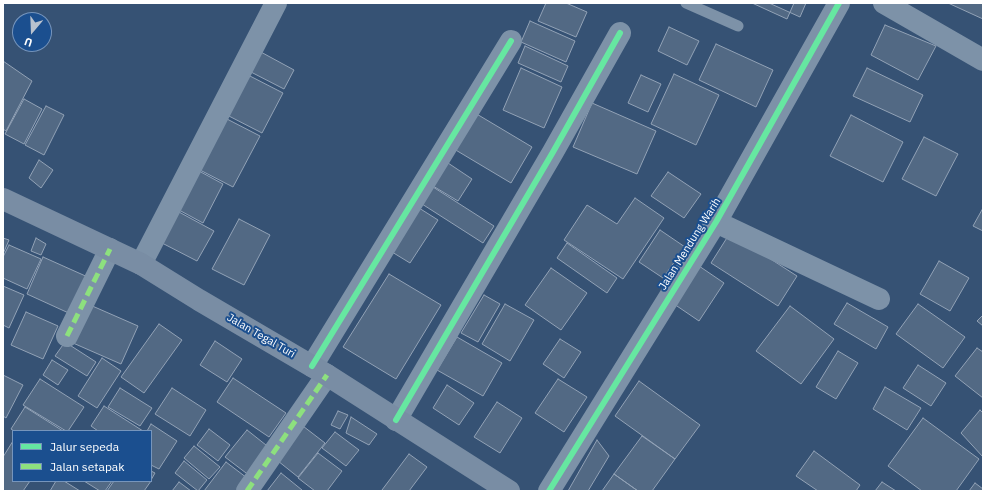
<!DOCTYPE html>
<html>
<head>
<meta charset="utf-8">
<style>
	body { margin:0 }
	#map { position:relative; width:986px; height:494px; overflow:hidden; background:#365274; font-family:"IBM Plex Sans",sans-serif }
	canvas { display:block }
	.frame { position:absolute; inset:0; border:4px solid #fff; pointer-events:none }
	.legend { position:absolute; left:12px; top:430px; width:140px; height:52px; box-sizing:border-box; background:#1b4f8f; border:1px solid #7695bc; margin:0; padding:5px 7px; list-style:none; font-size:12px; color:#fff }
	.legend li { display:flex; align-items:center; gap:8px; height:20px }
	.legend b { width:20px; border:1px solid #7695bc }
	.north { position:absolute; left:12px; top:12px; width:40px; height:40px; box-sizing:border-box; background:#1b4f8f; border:1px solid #7695bc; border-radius:50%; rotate:199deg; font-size:11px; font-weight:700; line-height:16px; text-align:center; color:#fff }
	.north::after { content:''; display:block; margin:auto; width:14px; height:18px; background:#b9c2ce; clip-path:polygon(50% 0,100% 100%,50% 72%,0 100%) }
</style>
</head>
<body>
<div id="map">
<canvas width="986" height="494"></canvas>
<div class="frame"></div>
<ul class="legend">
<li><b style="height:5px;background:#66e7a1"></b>Jalur sepeda</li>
<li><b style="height:5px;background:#8de07e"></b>Jalan setapak</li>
</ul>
<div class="north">U</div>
</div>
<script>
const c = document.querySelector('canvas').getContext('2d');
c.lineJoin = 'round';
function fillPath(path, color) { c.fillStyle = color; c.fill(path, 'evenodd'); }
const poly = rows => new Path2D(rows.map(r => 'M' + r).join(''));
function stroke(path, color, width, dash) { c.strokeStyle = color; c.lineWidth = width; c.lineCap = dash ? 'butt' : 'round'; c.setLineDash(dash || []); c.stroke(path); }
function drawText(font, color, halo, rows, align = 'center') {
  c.font = font + ' "IBM Plex Sans",sans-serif'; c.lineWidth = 4; c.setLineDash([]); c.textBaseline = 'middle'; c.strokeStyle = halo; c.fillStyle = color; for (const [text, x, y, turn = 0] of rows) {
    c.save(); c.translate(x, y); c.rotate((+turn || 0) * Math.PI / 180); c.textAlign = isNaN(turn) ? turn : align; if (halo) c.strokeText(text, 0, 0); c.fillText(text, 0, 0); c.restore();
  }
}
const building = poly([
	[546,3,566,3,587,12,576,37,538,21,546,3],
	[752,3,794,3,787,19,752,3],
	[769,3,806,3,800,17,769,3],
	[948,3,983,3,983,19,948,3],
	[530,21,575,41,566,62,521,42,530,21],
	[885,25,936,46,918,80,871,55,885,25],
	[669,27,699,41,687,65,658,51,669,27],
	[716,44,773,70,756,107,699,80,716,44],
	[525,46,568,66,561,82,518,63,525,46],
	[259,51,294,70,284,89,249,71,259,51],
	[3,61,32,81,6,131,3,129,3,61],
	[521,68,562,87,544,128,503,110,521,68],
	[867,68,923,95,910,122,853,96,867,68],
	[246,74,283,93,262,133,225,114,246,74],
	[674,74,719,95,696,145,651,124,674,74],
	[641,75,661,84,648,112,628,103,641,75],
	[24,99,42,109,24,144,5,134,24,99],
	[592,103,656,131,637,174,573,147,592,103],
	[46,106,64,115,44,155,25,145,46,106],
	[475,113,532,147,511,183,454,149,475,113],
	[851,115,903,142,883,182,830,156,851,115],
	[225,118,260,136,233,187,198,169,225,118],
	[924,137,958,154,936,196,902,179,924,137],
	[39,160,53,170,41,188,29,178,39,160],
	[448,163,472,179,458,201,433,186,448,163],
	[199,171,223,184,203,223,179,210,199,171],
	[668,172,701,194,684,218,651,196,668,172],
	[433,187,494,226,483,243,422,204,433,187],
	[635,198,664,218,623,279,564,240,587,205,617,224,635,198],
	[419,208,438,220,410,263,392,252,419,208],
	[983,208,983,231,973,226,983,208],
	[179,212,214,231,197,261,162,243,179,212],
	[239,219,270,235,244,285,212,269,239,219],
	[660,230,685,247,663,278,639,262,660,230],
	[730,233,797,276,778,306,711,263,730,233],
	[3,238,9,240,3,254,3,238],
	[36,238,46,244,41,255,31,251,36,238],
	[567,243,617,278,607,293,557,258,567,243],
	[9,245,41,259,27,289,3,278,3,257,9,245],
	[43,257,90,278,73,315,27,294,43,257],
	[939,261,969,278,950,311,920,294,939,261],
	[699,266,724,283,699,321,674,304,699,266],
	[551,268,587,293,561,330,525,305,551,268],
	[389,274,441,305,396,379,343,347,389,274],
	[3,286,24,295,9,328,3,325,3,286],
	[484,295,500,304,478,342,461,333,484,295],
	[847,303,888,327,876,349,834,324,847,303],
	[505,304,534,320,510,361,482,344,505,304],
	[918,304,965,337,943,368,896,334,918,304],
	[90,305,138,326,121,364,73,343,90,305],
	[790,306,834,339,801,384,756,351,790,306],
	[26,312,58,326,43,359,11,345,26,312],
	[983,315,983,326,977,321,983,315],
	[159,324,182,340,144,393,121,377,159,324],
	[457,337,502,363,483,396,437,370,457,337],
	[560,339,581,352,564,378,543,364,560,339],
	[215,341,242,359,227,382,200,365,215,341],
	[65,342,96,362,87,376,55,356,65,342],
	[977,348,983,352,983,398,955,376,977,348],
	[838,351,858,363,836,399,816,387,838,351],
	[102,358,121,371,97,408,78,396,102,358],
	[52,360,68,370,58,385,43,375,52,360],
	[918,365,946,383,931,406,903,388,918,365],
	[3,375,23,385,6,418,3,416,3,375],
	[233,378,286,413,269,437,217,402,233,378],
	[40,379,84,407,68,431,66,431,23,405,40,379],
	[558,379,587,397,564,432,535,413,558,379],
	[639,381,700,425,675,459,615,416,639,381],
	[447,385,474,403,459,425,433,408,447,385],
	[885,387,921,408,907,430,873,409,885,387],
	[120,388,152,408,140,426,108,407,120,388],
	[172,388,206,410,190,436,155,414,172,388],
	[497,402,522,418,500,453,474,437,497,402],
	[104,406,143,431,98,431,91,426,104,406],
	[25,407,63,431,14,431,11,429,25,407],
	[980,410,983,413,983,457,961,433,980,410],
	[338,411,348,415,340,429,331,425,338,411],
	[351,417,377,434,369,445,346,433,351,417],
	[923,418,979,459,956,491,922,491,888,466,923,418],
	[299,423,325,443,298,477,273,457,299,423],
	[151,424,177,441,159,469,151,465,151,431,147,431,151,424],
	[209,429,230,445,218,461,197,445,209,429],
	[247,430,271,449,250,476,225,457,247,430],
	[335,432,359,450,346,466,322,448,335,432],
	[642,436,675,459,652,491,638,491,614,474,642,436],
	[597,440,609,456,588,491,568,491,597,440],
	[13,441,13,481,30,481,23,491,3,491,3,457,13,441],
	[194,446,220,467,209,479,184,458,194,446],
	[814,451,860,485,856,491,818,491,796,476,814,451],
	[318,453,342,471,327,491,315,491,298,478,318,453],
	[409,454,427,467,409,491,384,491,382,490,409,454],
	[184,461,207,480,198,491,175,473,184,461],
	[226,462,251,481,243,491,204,491,226,462],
	[151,471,155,473,151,480,151,471],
	[281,473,302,490,301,491,267,491,281,473],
	[614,474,638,491,602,491,614,474],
	[56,481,64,481,80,491,50,491,56,481],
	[84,481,112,481,105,491,100,491,84,481],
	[114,481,151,481,144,491,107,491,114,481],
	[179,482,191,491,172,491,179,482],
	[882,482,896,491,875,491,882,482],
	[975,483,983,489,983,491,969,491,975,483]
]);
fillPath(building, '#526984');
stroke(building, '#92a2b6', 1);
stroke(poly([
	[686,3,738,26]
]), '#7d92a8', 11);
stroke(poly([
	[884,3,983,60],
	[716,222,879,299],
	[141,264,276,3],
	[67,336,110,249],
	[312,366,511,41],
	[396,420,553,152,620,33],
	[247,491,327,375],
	[549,491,716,222,839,3]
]), '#7d92a8', 22);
stroke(poly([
	[3,199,141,264,199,300,327,375,509,491]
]), '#798da4', 22);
stroke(poly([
	[67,336,110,249],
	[247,491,327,375]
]), '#8de07e', 5, [10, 5]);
stroke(poly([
	[312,366,511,41],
	[396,420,553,152,620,33],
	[549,491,716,222,839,3]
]), '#66e7a1', 6);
drawText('11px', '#fff', '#1b4f8f', [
	["Jalan Mendung Warih",690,244,-58],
	["Jalan Tegal Turi",261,336,30]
]);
</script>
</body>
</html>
